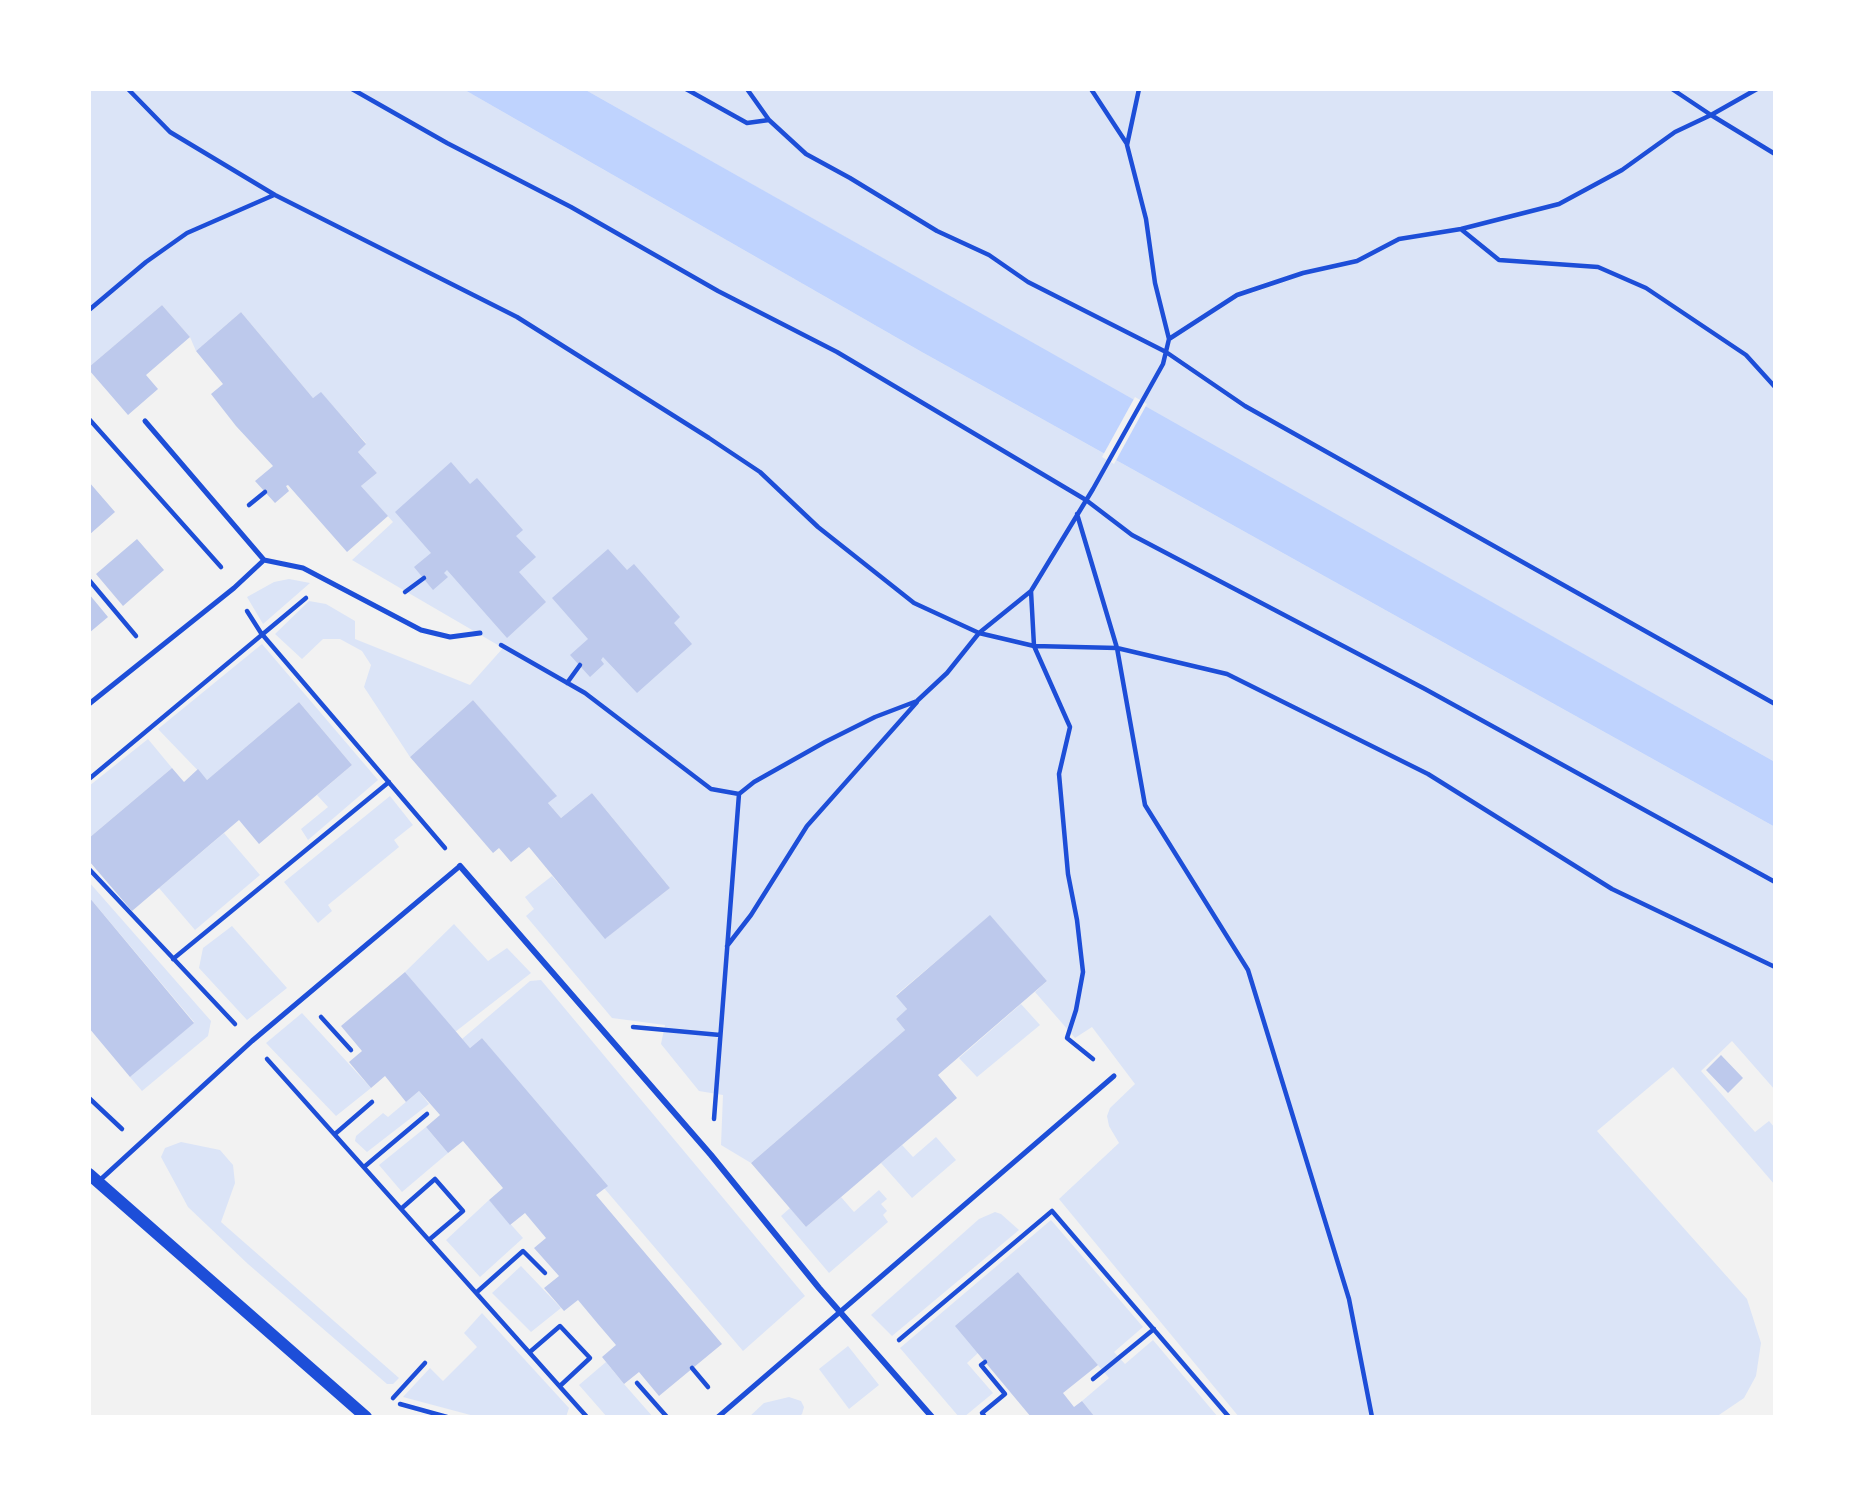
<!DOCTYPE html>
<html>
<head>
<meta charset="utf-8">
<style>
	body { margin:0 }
	#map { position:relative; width:1864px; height:1506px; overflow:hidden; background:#f2f2f2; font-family:"Fira Sans Condensed",sans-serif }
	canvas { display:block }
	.frame { position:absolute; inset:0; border:91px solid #fff; pointer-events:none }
</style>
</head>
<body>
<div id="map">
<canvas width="1864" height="1506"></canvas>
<div class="frame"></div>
</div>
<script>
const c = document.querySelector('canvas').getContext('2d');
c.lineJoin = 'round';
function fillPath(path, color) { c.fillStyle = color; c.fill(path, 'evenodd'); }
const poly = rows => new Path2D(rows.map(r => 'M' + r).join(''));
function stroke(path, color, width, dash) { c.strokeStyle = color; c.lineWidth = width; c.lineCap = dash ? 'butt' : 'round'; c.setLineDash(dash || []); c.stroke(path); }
fillPath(poly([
	[89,89,463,89,920,351,1775,827,1775,1090,1732,1041,1701,1071,1755,1132,1769,1121,1775,1128,1775,1185,1673,1067,1597,1131,1747,1299,1761,1343,1756,1376,1744,1398,1716,1417,1239,1417,1059,1199,1119,1143,1109,1126,1107,1116,1110,1108,1135,1084,1092,1027,1075,1038,1035,992,1047,981,990,916,896,995,907,1009,896,1019,905,1030,751,1163,721,1145,723,1095,699,1091,661,1044,665,1025,612,1018,526,916,534,909,525,897,552,876,606,938,670,888,592,793,561,818,548,803,556,796,473,700,410,757,364,687,371,665,362,651,340,639,323,639,302,659,275,634,309,601,326,604,355,621,355,639,470,685,503,648,352,560,393,522,361,486,377,473,358,452,366,443,321,393,313,398,241,312,196,351,190,337,162,305,89,367],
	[584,89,1775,89,1775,762,1196,436],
	[289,579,310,583,263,624,247,597,274,582],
	[262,644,378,780,308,840,301,829,328,807,317,795,352,765,299,702,207,780,158,729],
	[148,739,172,768,89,838,89,786],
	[390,796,413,825,394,840,399,847,328,905,332,911,318,923,284,882],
	[224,833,260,875,195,930,159,888],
	[89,882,211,1021,208,1036,142,1091,130,1077,194,1022,89,897],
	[454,924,488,961,507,948,531,973,455,1032,405,972],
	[232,926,287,988,247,1020,199,968,203,948],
	[541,980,805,1296,743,1351,604,1188,482,1038,470,1048,462,1039,530,981],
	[1021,1004,1040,1025,977,1077,959,1058],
	[302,1013,371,1088,336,1116,266,1043],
	[419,1091,429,1104,367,1152,355,1141,356,1136,383,1113,388,1117],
	[426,1127,448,1153,402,1192,379,1165],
	[936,1137,956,1160,912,1198,881,1163,902,1145,913,1157],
	[181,1142,220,1150,233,1165,235,1183,221,1222,399,1378,393,1384,387,1384,248,1264,188,1207,161,1157,165,1148],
	[879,1190,887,1199,881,1204,887,1211,883,1215,888,1222,829,1273,781,1216,790,1208,806,1227,841,1197,854,1212],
	[489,1200,523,1238,480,1277,446,1240],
	[995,1212,1001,1214,1019,1230,892,1336,871,1315,979,1219],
	[1051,1220,1143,1327,1114,1352,1125,1364,1153,1340,1218,1417,1095,1417,1082,1401,1109,1378,1018,1272,978,1353,967,1363,993,1393,964,1417,959,1417,900,1348],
	[521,1266,561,1308,531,1332,492,1293],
	[482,1313,569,1408,566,1417,478,1417,403,1397,430,1368,443,1381,477,1347,464,1333],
	[848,1346,879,1385,849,1409,819,1369],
	[606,1362,624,1384,653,1417,607,1417,579,1385],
	[789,1397,801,1401,804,1407,802,1414,799,1417,749,1417,764,1403]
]), '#dbe4f7');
fillPath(poly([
	[463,89,584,89,1775,762,1775,827,920,351]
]), '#bfd3fe');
fillPath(poly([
	[1135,397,1147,404,1114,464,1102,457]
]), '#f2f2f2');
fillPath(poly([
	[162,305,190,337,146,375,158,389,128,415,89,370,89,367],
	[241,312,313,398,321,392,366,444,358,452,377,473,361,486,388,516,347,552,288,485,286,486,289,491,275,503,255,481,273,466,236,426,211,394,223,384,196,351],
	[451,462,470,484,477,478,523,530,516,536,536,557,519,572,546,602,507,638,447,570,444,573,448,577,433,590,414,567,431,553,395,512],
	[89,482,115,512,89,535],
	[137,539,164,570,123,606,96,574],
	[608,549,627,570,634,564,680,617,674,623,692,644,637,693,603,657,601,660,604,664,590,677,570,655,588,639,552,598],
	[89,594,108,617,89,633],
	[473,700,557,796,548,803,561,818,592,793,670,888,605,939,529,847,511,862,499,848,493,853,410,757],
	[299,702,352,765,259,844,239,820,132,911,89,861,89,838,172,768,184,782,198,769,207,780],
	[89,897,194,1023,130,1077,89,1028],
	[990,915,1047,981,938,1075,957,1098,806,1227,751,1163,905,1030,896,1019,907,1009,896,996],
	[405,972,470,1048,482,1038,608,1186,596,1195,722,1344,659,1396,639,1372,624,1384,602,1357,616,1345,598,1324,578,1300,564,1311,544,1288,559,1276,534,1248,546,1238,525,1213,510,1225,489,1200,503,1188,463,1141,448,1153,426,1127,440,1115,419,1091,406,1102,385,1076,371,1088,349,1062,362,1051,341,1026],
	[1721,1055,1743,1078,1728,1093,1706,1070],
	[1018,1272,1098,1365,1063,1393,1074,1407,1082,1401,1095,1417,1031,1417,955,1326]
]), '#bdc9ec');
stroke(poly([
	[128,89,170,132,275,195,517,317,709,438,760,472,818,527,914,603,979,633,1034,646,1117,648,1227,674,1428,774,1612,889,1775,967],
	[352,89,447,143,571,207,718,291,837,352,1086,500,1132,535,1425,689,1775,882],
	[686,89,747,123,769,120],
	[747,89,769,120,806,154,850,178,937,231,989,255,1028,282,1166,352,1245,406,1775,704],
	[1091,89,1127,144],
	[1672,89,1711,115,1757,89],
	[1462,230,1499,260,1598,267,1646,288,1746,355,1775,387],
	[89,310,146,262,187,233,274,195],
	[1169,339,1237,295,1303,273,1357,261,1399,239,1461,229,1559,204,1622,170,1675,132,1711,115,1775,154],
	[89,419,221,567],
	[249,505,265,492],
	[1077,514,1117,648,1145,805,1248,970,1349,1299,1372,1417],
	[89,580,136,636],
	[405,592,424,578],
	[247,611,261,633,445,848],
	[501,645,585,693,711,789,739,794],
	[567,683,580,665],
	[89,779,306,598],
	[89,869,235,1024],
	[727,946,751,915,807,826,917,702],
	[173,959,389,782],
	[321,1017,351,1050],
	[633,1027,720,1035],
	[267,1059,587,1417],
	[1093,1059,1067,1038,1076,1010,1083,972,1077,920,1068,874,1059,774,1070,727,1034,646,1031,591,1093,489,1163,364,1169,339,1155,283,1146,219,1127,145,1139,89],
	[89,1098,122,1129],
	[714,1119,739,794,754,782,825,742,875,717,917,701,947,673,979,633,1031,591],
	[335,1134,372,1102],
	[364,1167,427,1114],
	[402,1208,435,1179,463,1211,430,1239],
	[477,1292,523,1251,545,1273],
	[899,1340,1052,1211,1229,1417],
	[531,1351,560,1326,590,1358,561,1385],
	[692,1368,708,1387],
	[1093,1379,1154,1329],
	[637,1383,667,1417],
	[393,1398,425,1363],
	[400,1404,447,1417],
	[985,1417,982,1413,1005,1394,981,1365,985,1362]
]), '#1d4ed8', 4.5);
stroke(poly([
	[145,421,264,560],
	[89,704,234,588,264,560,303,568,421,630,450,637,480,633],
	[99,1181,252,1041,460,866],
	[718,1417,1114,1076]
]), '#1d4ed8', 5);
stroke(poly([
	[460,866,711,1155,819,1288,932,1417]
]), '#1d4ed8', 6);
stroke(poly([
	[89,1174,366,1417]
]), '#1d4ed8', 12);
</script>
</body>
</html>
